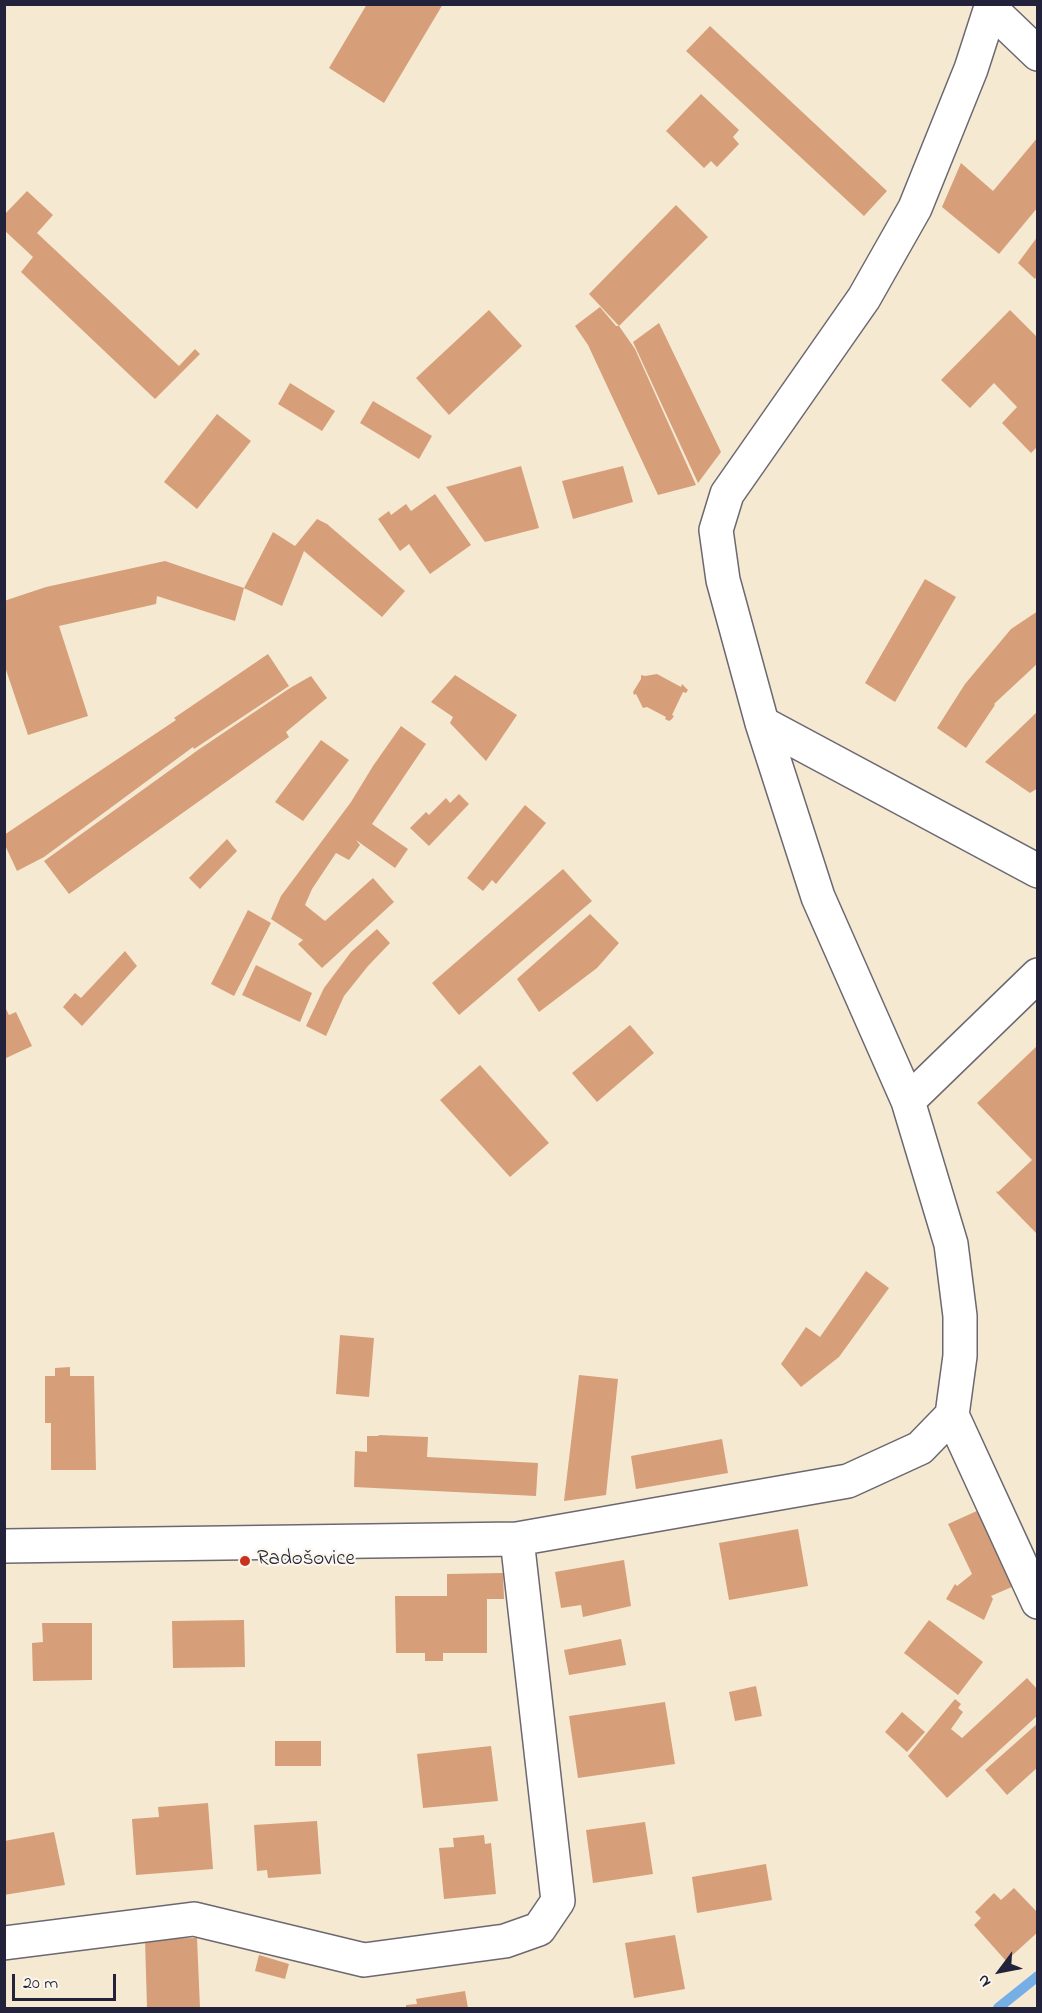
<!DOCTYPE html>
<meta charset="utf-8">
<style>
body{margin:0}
#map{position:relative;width:1042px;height:2013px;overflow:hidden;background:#f5e9d2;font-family:"Indie Flower",sans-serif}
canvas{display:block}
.frame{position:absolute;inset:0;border:6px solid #22223b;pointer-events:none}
.north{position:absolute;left:970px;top:1941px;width:60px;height:60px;-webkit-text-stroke:4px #fbf7ec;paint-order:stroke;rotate:238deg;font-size:16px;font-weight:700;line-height:24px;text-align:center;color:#22223b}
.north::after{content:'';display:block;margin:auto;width:21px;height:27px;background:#22223b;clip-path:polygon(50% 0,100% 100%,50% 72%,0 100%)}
.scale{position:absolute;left:12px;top:1974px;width:104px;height:27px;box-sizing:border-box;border:3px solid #22223b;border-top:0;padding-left:8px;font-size:18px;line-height:21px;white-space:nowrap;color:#22223b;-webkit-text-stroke:4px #fbf7ec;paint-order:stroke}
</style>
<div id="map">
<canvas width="1042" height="2013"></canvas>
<div class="frame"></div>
<div class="north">N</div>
<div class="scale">20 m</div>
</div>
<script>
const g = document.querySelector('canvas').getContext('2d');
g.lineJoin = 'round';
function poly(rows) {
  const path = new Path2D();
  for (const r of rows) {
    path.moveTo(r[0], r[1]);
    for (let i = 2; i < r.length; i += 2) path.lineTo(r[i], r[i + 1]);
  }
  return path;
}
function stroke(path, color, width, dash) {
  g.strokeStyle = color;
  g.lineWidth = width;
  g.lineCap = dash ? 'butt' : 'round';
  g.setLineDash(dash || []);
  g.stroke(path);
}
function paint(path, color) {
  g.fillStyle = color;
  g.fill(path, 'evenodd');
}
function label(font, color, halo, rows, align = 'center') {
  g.font = font + ' "Indie Flower",sans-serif';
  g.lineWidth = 4.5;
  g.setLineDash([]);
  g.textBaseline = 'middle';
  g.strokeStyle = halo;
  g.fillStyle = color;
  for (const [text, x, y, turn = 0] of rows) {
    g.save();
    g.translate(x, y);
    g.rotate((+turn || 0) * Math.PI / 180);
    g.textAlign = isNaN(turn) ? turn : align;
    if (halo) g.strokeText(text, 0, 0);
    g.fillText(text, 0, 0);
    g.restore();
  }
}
stroke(poly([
 [998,2008,1038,1976]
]), '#76afe6', 10);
paint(poly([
 [367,4,443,4,384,103,329,68],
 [710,26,887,191,864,216,686,51],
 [701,94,739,130,733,137,739,144,717,167,711,161,704,168,666,131],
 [1038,137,1038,207,999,254,942,207,961,163,993,191],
 [27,191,53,215,37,233,179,366,195,349,200,354,155,399,21,272,33,257,4,230,4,215],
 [676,205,708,237,619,326,589,294],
 [1038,236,1038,275,1035,279,1018,263],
 [600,307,616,326,619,326,635,349,696,485,658,495,588,345,575,326],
 [489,310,522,346,449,415,416,378],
 [1010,310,1038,338,1038,446,1031,453,1002,423,1017,407,994,383,970,408,941,380],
 [659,323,721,452,698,483,633,342],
 [290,383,335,411,322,431,278,404],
 [373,401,432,436,419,459,360,423],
 [217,414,251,441,197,509,164,482],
 [521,466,539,528,485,542,446,487],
 [623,466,633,502,573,519,562,481],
 [435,494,471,545,430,574,409,544,400,551,378,519,389,511,391,515,406,504,411,511],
 [317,519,327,524,405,591,382,617,304,551,282,606,244,588,273,532,295,546],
 [165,561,244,588,235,621,157,596,156,604,59,626,88,716,28,735,4,664,4,601,46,587],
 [925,579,956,597,895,702,865,683],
 [1038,611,1038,663,994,704,995,705,966,748,937,728,965,684,1011,629],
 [268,654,289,686,194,749,193,747,44,857,17,871,4,843,4,835,176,720,174,718],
 [657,674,681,687,682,684,688,690,686,693,683,692,672,715,674,716,672,719,669,721,665,719,666,717,647,707,643,708,636,694,634,695,633,692,641,679,641,675,645,676],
 [455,675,517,715,486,761,450,723,453,717,431,702],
 [311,676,327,698,286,732,289,737,69,894,44,861,198,750,290,688],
 [1038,711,1038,788,1030,793,985,762],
 [401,726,426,744,372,824,408,849,395,868,356,840,360,845,349,860,336,853,312,889,305,905,325,921,373,878,394,902,322,968,298,944,303,940,271,919,281,896,351,802,373,766],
 [321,740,349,760,303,821,275,802],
 [459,794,469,804,429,846,410,828,426,812,429,815,446,798,450,803],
 [525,805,546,823,496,884,492,880,483,891,467,878],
 [227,839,237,851,200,889,189,878],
 [563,869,592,901,459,1015,432,983],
 [248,910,271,923,234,996,211,984],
 [590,914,619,943,597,968,539,1012,517,979],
 [377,929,390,943,368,966,344,996,326,1036,306,1026,324,988,351,952],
 [125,951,137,966,82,1026,63,1007,75,993,81,998],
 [256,965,312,993,300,1022,242,995],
 [4,1005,9,1015,16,1012,32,1046,4,1059],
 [630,1025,654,1053,597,1102,572,1073],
 [1038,1045,1038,1235,996,1192,997,1191,998,1192,1032,1160,977,1103],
 [480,1065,549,1143,510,1177,440,1100],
 [866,1271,889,1288,839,1357,801,1387,781,1364,806,1327,820,1337],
 [340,1335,374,1338,369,1397,336,1394],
 [70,1367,70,1376,94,1376,96,1470,51,1470,51,1423,45,1423,45,1376,55,1376,55,1368],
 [579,1375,618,1379,606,1495,564,1501],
 [379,1435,428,1437,427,1457,538,1463,536,1496,354,1487,355,1451,367,1452,367,1436,378,1436],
 [722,1439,728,1473,636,1489,631,1456],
 [979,1510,1014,1586,991,1596,993,1599,984,1620,946,1599,955,1584,957,1586,972,1574,948,1524],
 [798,1529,808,1586,729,1600,719,1543],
 [624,1560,631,1606,583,1617,581,1605,561,1608,555,1572],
 [503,1573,504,1599,487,1599,487,1653,443,1653,443,1661,425,1661,425,1653,396,1653,395,1596,447,1596,447,1574],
 [244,1620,245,1667,173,1668,172,1621],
 [929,1620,983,1662,958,1695,904,1653],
 [42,1623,92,1623,92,1680,33,1681,32,1643,43,1642],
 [621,1639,626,1665,569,1675,564,1650],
 [1027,1678,1038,1690,1038,1715,947,1798,908,1756,955,1699,961,1704,958,1708,963,1712,951,1729,962,1738],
 [756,1686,762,1716,735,1721,729,1692],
 [665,1702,675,1764,578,1778,569,1716],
 [902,1712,925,1732,907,1752,885,1732],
 [1038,1723,1038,1767,1007,1795,985,1770],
 [275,1741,321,1741,321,1766,275,1766],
 [491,1746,498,1801,423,1808,417,1754],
 [208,1803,213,1869,136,1875,132,1819,159,1817,158,1807],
 [317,1821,321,1874,268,1878,267,1870,257,1871,254,1825],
 [645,1822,653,1874,593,1883,586,1830],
 [54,1832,65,1885,4,1895,4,1841],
 [484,1835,485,1844,491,1843,496,1894,444,1899,439,1848,454,1847,453,1838],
 [766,1864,772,1900,697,1913,692,1877],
 [1014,1888,1038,1913,1038,1932,1006,1961,974,1925,981,1918,975,1912,994,1893,1001,1900],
 [675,1935,685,1989,634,1998,625,1943],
 [197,1938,200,2008,147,2008,145,1939],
 [259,1955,289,1964,285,1979,255,1971],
 [465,1991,468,2008,406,2008,406,2005,417,2004,416,1999]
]), '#d69f79');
const minor = poly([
 [992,4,971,69,915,208,864,298,727,494,716,530,723,580,762,723,818,897,908,1101,951,1244,960,1316,960,1356,952,1415,1038,1602],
 [991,9,1038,54],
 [762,723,1038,871],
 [908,1101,1038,975],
 [4,1546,517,1539,848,1481,920,1448,952,1415],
 [4,1943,194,1919,364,1960,505,1941,539,1929,558,1901,517,1539]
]);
stroke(minor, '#6c6870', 36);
stroke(minor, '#fff', 33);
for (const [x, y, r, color] of [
 [245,1561,6,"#c8321e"]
]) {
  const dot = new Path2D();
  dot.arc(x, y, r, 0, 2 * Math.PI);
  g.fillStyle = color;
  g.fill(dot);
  stroke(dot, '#fbf7ec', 2);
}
label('21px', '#22223b', '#fbf7ec', [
 ["Radošovice",257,1561]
], 'left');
</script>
